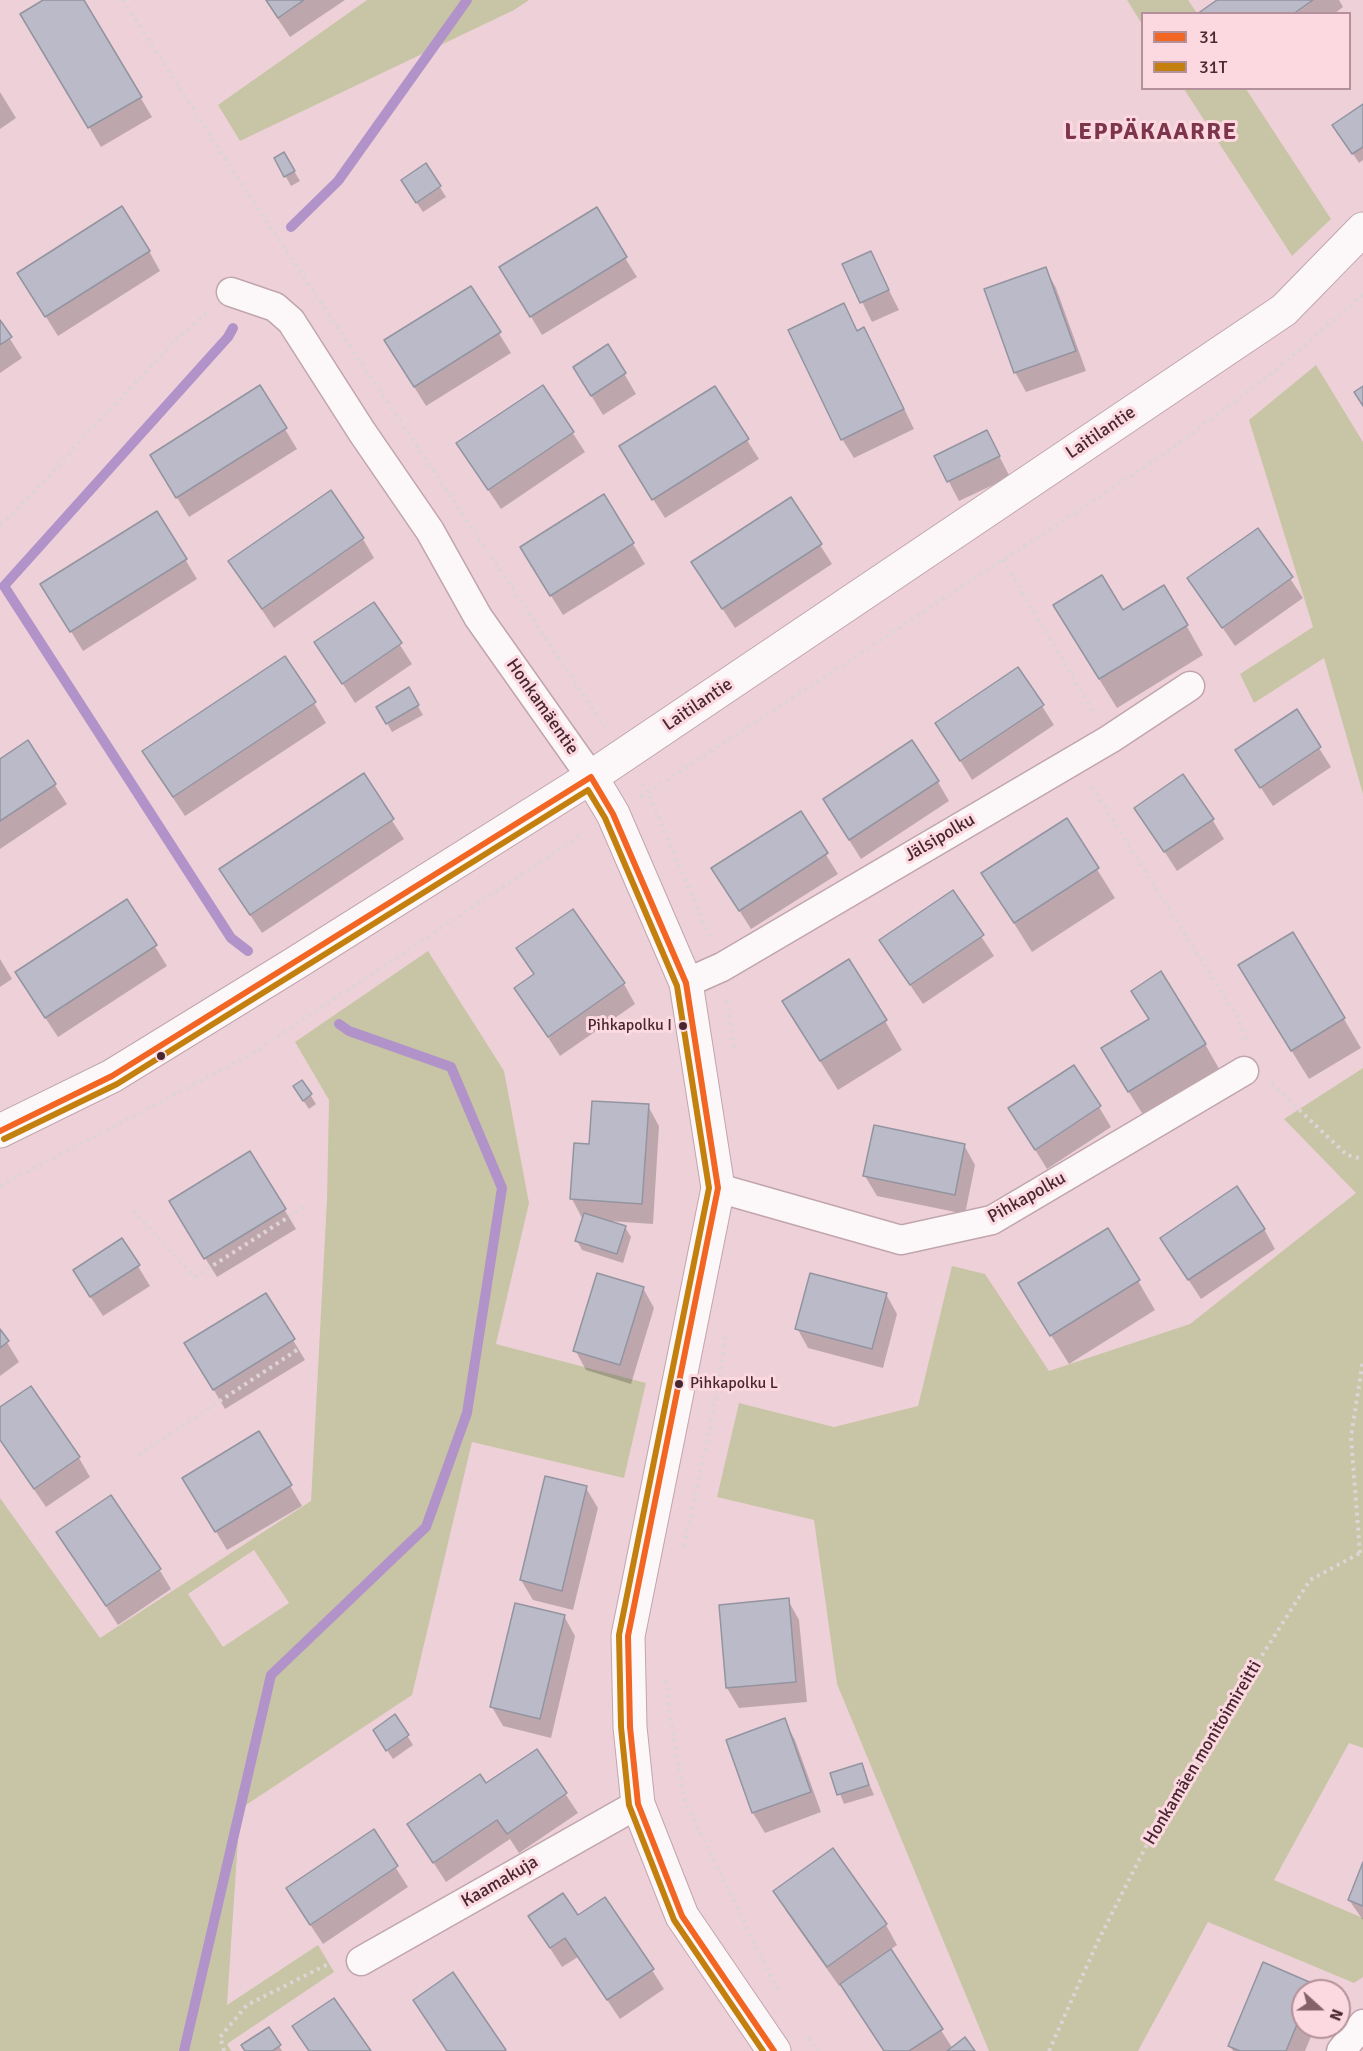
<!DOCTYPE html>
<meta charset="utf-8">
<style>
body{margin:0}
#map{position:relative;width:1363px;height:2051px;overflow:hidden;background:#eed1d8;font-family:Signika,sans-serif}
canvas{display:block}
.legend{position:absolute;left:1141px;top:12px;width:210px;height:78px;box-sizing:border-box;background:#fcd8e0;border:2px solid #b4919a;margin:0;padding:8px 10px;list-style:none;font-size:18px;color:#492731}
.legend li{display:flex;align-items:center;gap:12px;height:30px}
.legend b{width:30px;border:2px solid #b4919a}
.north{position:absolute;left:1291px;top:1979px;width:60px;height:60px;box-sizing:border-box;background:#fcd8e0;border:2px solid #b4919a;border-radius:50%;rotate:111deg;font-size:16px;font-weight:700;line-height:24px;text-align:center;color:#492731}
.north::after{content:'';display:block;margin:auto;width:21px;height:27px;background:#83626b;clip-path:polygon(50% 0,100% 100%,50% 72%,0 100%)}
</style>
<div id="map">
<canvas width="1363" height="2051"></canvas>
<ul class="legend">
<li><b style="height:8px;background:#f26522"></b>31</li>
<li><b style="height:8px;background:#c3800f"></b>31T</li>
</ul>
<div class="north">N</div>
</div>
<script>
const g = document.querySelector('canvas').getContext('2d');
g.lineJoin = 'round';
function paint(path, color) {
  g.fillStyle = color;
  g.fill(path, 'evenodd');
}
function poly(rows) {
  const path = new Path2D();
  for (const r of rows) {
    path.moveTo(r[0], r[1]);
    for (let i = 2; i < r.length; i += 2) path.lineTo(r[i], r[i + 1]);
  }
  return path;
}
function stroke(path, color, width, dash) {
  g.strokeStyle = color;
  g.lineWidth = width;
  g.lineCap = dash ? 'butt' : 'round';
  g.setLineDash(dash || []);
  g.stroke(path);
}
function label(font, color, halo, rows, align = 'center') {
  g.font = font + ' Signika,sans-serif';
  g.lineWidth = 6;
  g.setLineDash([]);
  g.textBaseline = 'middle';
  g.strokeStyle = halo;
  g.fillStyle = color;
  for (const [text, x, y, turn = 0] of rows) {
    g.save();
    g.translate(x, y);
    g.rotate((+turn || 0) * Math.PI / 180);
    g.textAlign = isNaN(turn) ? turn : align;
    if (halo) g.strokeText(text, 0, 0);
    g.fillText(text, 0, 0);
    g.restore();
  }
}
paint(poly([
 [367,0,529,0,514,10,240,141,218,105],
 [1127,0,1188,0,1197,13,1142,14,1142,24],
 [1184,89,1246,89,1331,219,1292,256],
 [1316,365,1363,442,1363,794,1324,658,1254,703,1240,674,1313,627,1249,420],
 [428,951,504,1071,529,1203,496,1344,646,1383,624,1478,472,1442,412,1695,240,1809,227,2005,318,1945,334,1972,227,2044,231,2051,0,2051,0,1498,100,1638,311,1501,327,1199,329,1100,295,1042],
 [254,1550,289,1603,223,1647,188,1594],
 [1363,1068,1363,1748,1349,1743,1274,1880,1363,1918,1363,1977,1354,1983,1208,1922,1138,2051,989,2051,837,1684,814,1520,717,1497,739,1403,834,1427,918,1406,952,1266,985,1274,1049,1371,1190,1324,1356,1193,1284,1119]
]), '#c8c5a6');
paint(poly([
 [46,0,83,0,152,117,101,147,22,14],
 [265,0,345,0,290,37],
 [1220,0,1339,0,1343,7,1334,14,1200,14],
 [0,92,16,118,0,129],
 [1363,106,1363,160,1359,163,1340,134],
 [284,154,300,181,291,186,276,159],
 [426,165,446,197,423,212,408,190],
 [149,251,160,271,58,336,31,293],
 [870,253,899,310,872,322,844,265],
 [625,258,637,277,542,335,513,287],
 [1045,268,1056,288,1086,371,1026,392,1015,372],
 [471,288,511,353,426,406,398,361],
 [843,305,858,332,864,329,875,349,914,429,854,458,842,439],
 [0,323,22,358,0,373],
 [608,346,636,394,603,415,586,387],
 [543,387,585,452,501,509,470,463],
 [260,388,297,449,189,517,163,475],
 [747,440,759,459,665,518,632,466],
 [997,452,1010,477,959,501,936,457],
 [604,496,645,564,563,615,533,567],
 [1258,530,1303,598,1235,646,1189,579],
 [363,539,374,558,274,628,230,562],
 [820,545,832,564,735,628,705,582],
 [185,559,197,579,83,651,54,604],
 [374,604,412,664,355,703,316,642],
 [1123,612,1186,625,1203,655,1117,708,1072,635],
 [408,689,423,715,392,732,378,707],
 [314,703,326,723,185,816,155,771],
 [1042,706,1054,725,972,780,937,723],
 [1296,712,1331,767,1273,806,1249,770],
 [27,742,67,804,0,849,0,760],
 [363,776,404,839,262,933,233,889],
 [938,782,949,801,861,859,836,819],
 [1136,808,1212,819,1224,839,1177,871],
 [800,813,838,874,751,929,725,888],
 [1066,820,1115,898,1032,952,983,874],
 [952,892,994,956,923,1004,893,960],
 [127,901,167,966,58,1037,28,992],
 [573,911,624,984,635,1004,560,1056,516,988,534,975,518,949],
 [0,959,12,979,0,987],
 [1133,991,1205,1044,1222,1074,1147,1121,1120,1078,1149,1020],
 [1257,995,1344,1019,1361,1048,1309,1079],
 [885,1021,902,1050,838,1090,801,1031],
 [302,1082,316,1104,309,1109,300,1096],
 [648,1106,659,1126,653,1224,609,1221,625,1227,631,1237,623,1263,582,1250,577,1241,583,1220,572,1199,591,1145],
 [1099,1107,1111,1127,1047,1169,1010,1109],
 [964,1145,975,1165,965,1214,877,1196,865,1176],
 [284,1209,296,1229,217,1277,182,1221],
 [1264,1229,1275,1249,1201,1299,1174,1258],
 [122,1240,150,1286,103,1316,86,1290],
 [1138,1281,1155,1310,1069,1364,1037,1313],
 [643,1288,654,1308,631,1384,586,1370,575,1350],
 [886,1294,897,1314,883,1368,808,1348,797,1328],
 [266,1295,305,1360,225,1409,198,1363],
 [0,1331,19,1362,0,1376],
 [0,1409,79,1458,90,1477,46,1507,0,1440],
 [259,1433,302,1506,227,1550,196,1498],
 [586,1488,598,1508,573,1610,533,1600,521,1580],
 [58,1533,159,1569,171,1589,118,1625],
 [788,1600,799,1620,807,1702,739,1708,727,1688],
 [564,1616,575,1636,551,1738,503,1726,492,1707],
 [395,1716,413,1745,393,1759,380,1740],
 [784,1720,795,1740,821,1812,765,1833,753,1813,727,1740],
 [537,1751,578,1813,519,1853,510,1839,446,1882,409,1825,486,1785],
 [861,1765,874,1795,844,1804,832,1774],
 [373,1832,408,1887,323,1944,299,1908],
 [833,1850,886,1925,897,1945,890,1950,953,2049,973,2051,884,2051,842,1984,839,1986,786,1911,775,1891],
 [1363,1866,1363,1920,1349,1900],
 [530,1917,578,1917,652,1970,664,1989,620,2019,578,1957,562,1967],
 [1264,1964,1313,1985,1317,1991,1303,1991,1303,2027,1315,2027,1305,2051,1233,2051,1230,2046],
 [269,2029,282,2051,246,2051]
]), '#0003');
stroke(poly([
 [291,227,338,181,467,0],
 [233,328,228,337,4,586,231,938,248,951],
 [184,2051,271,1675,426,1527,467,1413,502,1188,451,1067,349,1031,339,1024]
]), '#b193ca', 10);
const building = poly([
 [43,0,84,0,142,97,88,128,20,14,43,0],
 [266,0,304,0,278,18,266,0],
 [1217,0,1313,0,1293,14,1197,14,1217,0],
 [1363,104,1363,147,1352,154,1332,125,1363,104],
 [284,152,295,171,284,177,274,158,284,152],
 [426,163,441,186,416,203,401,180,426,163],
 [122,206,150,251,45,317,17,273,122,206],
 [597,207,627,257,530,317,499,267,597,207],
 [871,251,889,290,860,303,842,264,871,251],
 [1046,267,1076,351,1014,373,984,289,1046,267],
 [471,286,501,332,414,387,384,340,471,286],
 [844,303,857,331,864,327,904,409,841,440,788,330,844,303],
 [0,320,12,337,0,345,0,320],
 [608,344,626,373,591,396,573,367,608,344],
 [260,385,287,428,176,498,150,455,260,385],
 [543,385,574,432,488,490,456,443,543,385],
 [715,386,749,439,652,500,619,446,715,386],
 [1363,386,1363,406,1354,392,1363,386],
 [987,430,1000,456,947,482,934,456,987,430],
 [331,490,364,538,262,609,228,561,331,490],
 [604,494,634,543,550,596,520,547,604,494],
 [791,497,822,544,722,609,691,562,791,497],
 [157,511,187,559,70,632,40,584,157,511],
 [1258,528,1293,577,1222,628,1187,578,1258,528],
 [1102,575,1123,610,1164,585,1188,625,1099,679,1053,605,1102,575],
 [374,602,402,643,342,684,314,642,374,602],
 [285,656,316,702,173,797,142,751,285,656],
 [1018,667,1044,705,960,761,935,723,1018,667],
 [409,687,419,705,386,724,376,707,409,687],
 [1297,709,1321,747,1260,788,1235,750,1297,709],
 [28,740,56,784,0,821,0,759,28,740],
 [912,740,939,781,849,840,823,799,912,740],
 [364,773,394,819,250,915,219,869,364,773],
 [1183,774,1214,819,1164,852,1134,808,1183,774],
 [801,811,828,853,739,911,711,868,801,811],
 [1067,818,1099,868,1014,923,981,873,1067,818],
 [953,890,984,935,910,985,879,940,953,890],
 [127,899,157,945,45,1018,15,972,127,899],
 [573,909,625,983,548,1037,514,988,534,974,516,948,573,909],
 [1293,932,1345,1018,1291,1051,1238,965,1293,932],
 [849,959,887,1020,820,1061,782,1001,849,959],
 [1161,971,1206,1044,1128,1092,1101,1048,1149,1019,1131,991,1161,971],
 [1074,1065,1101,1106,1035,1150,1008,1108,1074,1065],
 [302,1080,312,1094,303,1101,293,1086,302,1080],
 [592,1101,649,1104,642,1204,570,1199,574,1143,589,1144,592,1101],
 [874,1125,965,1144,955,1195,863,1176,874,1125],
 [250,1151,286,1209,204,1259,169,1201,250,1151],
 [1237,1186,1265,1229,1188,1280,1160,1238,1237,1186],
 [584,1213,626,1226,617,1254,575,1241,584,1213],
 [1108,1228,1140,1280,1050,1336,1018,1283,1108,1228],
 [122,1238,140,1265,90,1297,73,1270,122,1238],
 [597,1273,644,1287,620,1365,573,1351,597,1273],
 [810,1273,887,1293,872,1349,795,1329,810,1273],
 [266,1293,295,1339,213,1390,184,1343,266,1293],
 [0,1329,9,1341,0,1348,0,1329],
 [31,1386,80,1457,34,1489,0,1440,0,1407,31,1386],
 [259,1431,292,1485,215,1532,182,1478,259,1431],
 [545,1476,587,1486,562,1591,520,1580,545,1476],
 [111,1495,161,1569,106,1606,56,1532,111,1495],
 [789,1598,796,1682,726,1688,719,1605,789,1598],
 [515,1603,565,1615,540,1719,490,1707,515,1603],
 [395,1714,409,1735,386,1751,373,1730,395,1714],
 [785,1718,811,1792,752,1813,726,1740,785,1718],
 [537,1749,567,1793,507,1834,497,1820,433,1863,407,1824,480,1774,486,1783,537,1749],
 [862,1763,869,1785,837,1795,830,1773,862,1763],
 [374,1829,398,1866,310,1925,286,1888,374,1829],
 [833,1848,887,1924,827,1967,773,1891,833,1848],
 [1363,1862,1363,1906,1348,1900,1363,1862],
 [563,1893,578,1915,605,1897,654,1969,607,2000,565,1938,550,1948,528,1916,563,1893],
 [891,1949,943,2029,909,2051,884,2051,840,1984,891,1949],
 [1263,1962,1314,1984,1311,1991,1303,1991,1303,2010,1286,2051,1240,2051,1228,2046,1263,1962],
 [453,1972,506,2050,504,2051,447,2051,413,2000,453,1972],
 [334,1998,371,2051,309,2051,292,2026,334,1998],
 [269,2027,281,2045,272,2051,245,2051,241,2045,269,2027],
 [965,2037,975,2051,947,2051,965,2037]
]);
paint(building, '#babac8');
stroke(building, '#9394a0', 1.5);
const minor = poly([
 [231,292,275,307,291,321,362,432,430,531,478,617,591,777],
 [686,983,722,967,1110,739,1190,686],
 [718,1188,901,1240,992,1220,1244,1071],
 [361,1961,638,1804],
 [1341,2051,1363,2024]
]);
const tertiary = poly([
 [591,777,613,814,686,983,718,1188,628,1636,630,1727,638,1804,682,1916,774,2051],
 [0,1131,112,1076,294,964,591,777,1284,310,1363,229]
]);
stroke(minor, '#c1a5ad', 31);
stroke(tertiary, '#c1a5ad', 35);
stroke(poly([
 [123,0,237,177,605,727],
 [0,524,12,515,174,341,208,312],
 [1003,560,1094,713],
 [642,783,648,792,710,938],
 [1092,787,1238,1018,1246,1039],
 [641,797,1160,457,1275,371,1363,294],
 [727,1000,734,1049],
 [1272,1084,1347,1155,1363,1159],
 [0,1186,250,1055,584,833],
 [133,1211,195,1277,304,1207],
 [138,1455,297,1350],
 [684,1546,711,1422,726,1335],
 [1360,1553,1351,1437,1363,1360],
 [666,1680,669,1709,684,1799,778,1991],
 [808,2038,818,2051],
 [224,2051,220,2037,247,2005,330,1963],
 [1049,2051,1098,1941,1167,1805,1310,1580,1360,1553,1363,1554]
]), '#ded4d7', 4, [3, 4.5]);
stroke(minor, '#fcf8f9', 28);
stroke(tertiary, '#fcf8f9', 33);
stroke(poly([
 [0,1131,112,1076,591,777,613,814,686,983,718,1188,628,1636,630,1727,638,1804,682,1916,774,2051]
]), '#f26522', 6);
stroke(poly([
 [4,1139,117,1084,588,790,605,818,677,986,709,1188,619,1635,621,1727,629,1805,674,1920,763,2051]
]), '#c3800f', 6);
for (const [x, y, r, color] of [
 [683,1026,5,"#492731"],
 [161,1056,5,"#492731"],
 [679,1384,5,"#492731"]
]) {
  const dot = new Path2D();
  dot.arc(x, y, r, 0, 2 * Math.PI);
  g.fillStyle = color;
  g.fill(dot);
  stroke(dot, '#fcd8e0', 2);
}
label('16px', '#492731', '#fcd8e0', [
 ["Pihkapolku I",672,1026],
 ["Pihkapolku L",690,1384,"left"]
], 'right');
label('18px', '#492731', '#fcd8e0', [
 ["Laitilantie",1101,433,-34],
 ["Laitilantie",698,705,-34],
 ["Honkamäentie",542,707,55],
 ["Jälsipolku",940,838,-30],
 ["Pihkapolku",1027,1198,-29],
 ["Honkamäen monitoimireitti",1203,1753,-59],
 ["Kaamakuja",500,1882,-30]
]);
g.letterSpacing = '1.5px';
label('bold 24px', '#7d354d', '#fcd8e0', [
 ["LEPPÄKAARRE",1151,133]
]);
g.letterSpacing = '0px';
</script>
